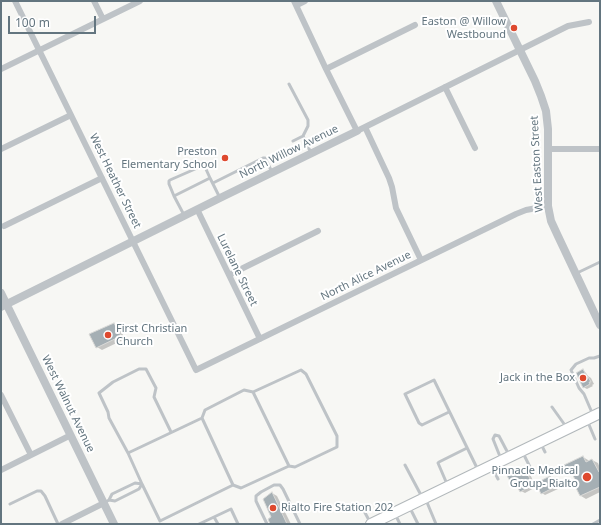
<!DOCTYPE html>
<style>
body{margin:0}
#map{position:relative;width:601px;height:525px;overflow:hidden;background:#f7f7f4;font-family:"Noto Sans",sans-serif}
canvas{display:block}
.frame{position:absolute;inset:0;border:2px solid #63757f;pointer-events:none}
.scale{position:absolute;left:8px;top:16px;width:88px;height:18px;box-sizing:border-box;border:2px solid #63757f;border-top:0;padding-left:5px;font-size:12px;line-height:14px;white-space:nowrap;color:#63757f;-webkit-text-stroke:3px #fff;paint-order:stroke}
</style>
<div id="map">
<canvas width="601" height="525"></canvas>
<div class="frame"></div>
<div class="scale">100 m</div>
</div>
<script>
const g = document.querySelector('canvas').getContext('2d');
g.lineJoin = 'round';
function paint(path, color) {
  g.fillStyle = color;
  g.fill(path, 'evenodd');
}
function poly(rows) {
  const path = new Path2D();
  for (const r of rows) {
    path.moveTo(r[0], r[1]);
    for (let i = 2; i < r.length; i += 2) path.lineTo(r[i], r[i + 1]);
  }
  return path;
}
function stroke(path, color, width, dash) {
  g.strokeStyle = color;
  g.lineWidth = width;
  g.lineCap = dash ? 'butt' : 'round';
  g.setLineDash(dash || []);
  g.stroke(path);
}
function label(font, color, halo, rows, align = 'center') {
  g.font = font + ' "Noto Sans",sans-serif';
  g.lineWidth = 4;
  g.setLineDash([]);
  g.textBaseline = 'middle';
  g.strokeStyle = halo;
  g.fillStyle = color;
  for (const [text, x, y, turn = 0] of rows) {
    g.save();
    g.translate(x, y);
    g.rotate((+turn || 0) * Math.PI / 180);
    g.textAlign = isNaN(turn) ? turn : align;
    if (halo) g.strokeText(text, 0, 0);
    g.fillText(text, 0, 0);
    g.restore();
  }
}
paint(poly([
 [114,324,119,327,125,339,102,350,97,347],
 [583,370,586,373,588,376,591,378,594,384,592,385,593,386,587,389,583,387],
 [583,457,588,460,589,462,592,460,598,463,600,468,600,492,586,499,581,496,578,483,573,474,568,471],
 [524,468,528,470,536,487,525,493,521,491,518,487,516,485,521,482,515,483,515,485,514,484,513,471,515,472],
 [550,477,554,480,558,489,545,495,542,493],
 [272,493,277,496,291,524,271,524,272,517]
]), '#0003');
const building = poly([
 [114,323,121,336,96,348,89,334,114,323],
 [583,369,586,375,587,375,591,382,589,382,590,384,583,388,576,373,583,369],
 [583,456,586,462,592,459,599,472,600,471,600,487,580,496,574,484,577,483,570,470,567,472,564,465,583,456],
 [524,467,533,485,520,492,516,484,514,485,511,481,510,481,506,474,513,470,514,472,524,467],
 [550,476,555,487,541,494,536,483,550,476],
 [272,492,287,524,270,524,268,519,271,517,263,499,272,492]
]);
paint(building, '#a5afb4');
stroke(building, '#d9d9d7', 1);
const primary = poly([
 [371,524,600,413]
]);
stroke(primary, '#b2b8bb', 12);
stroke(poly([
 [289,84,308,120,308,126,303,136,293,141],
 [303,136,311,153],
 [213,183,263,158,265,158,272,172],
 [174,196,169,184,169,181,170,180,202,166,205,167,210,178],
 [184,215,174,196,210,178,220,198],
 [577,273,600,262],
 [253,392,289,466,295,467,337,447,337,436,306,374,301,370,253,392,244,390,205,410,202,418,128,453,142,484,160,521,233,485,241,488,289,466],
 [552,407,567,428],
 [449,412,424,424,422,425,419,423,405,394,434,380,478,470],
 [593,415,584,394,579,388,571,370,576,364,589,358,594,358,600,356],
 [202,418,233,485],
 [587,420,595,439],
 [541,444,545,452],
 [128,453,109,418,108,412,99,393,113,382,139,369,146,369,156,388,154,397,171,432],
 [523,453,532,471],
 [501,459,493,439,495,435,499,436,509,455],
 [405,465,422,497],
 [492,467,498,479],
 [447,484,438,463,439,462,467,448],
 [426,500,436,524],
 [104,503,109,500,115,501,139,489,142,484,135,483,112,494,109,500],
 [10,504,37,491,41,491,45,496,58,524],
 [410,508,418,524],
 [363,509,370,522],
 [395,514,400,524],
 [214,517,231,509,238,524],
 [199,524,214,517,218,524],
 [267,524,256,501,256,496,261,492,274,485,280,485,283,489,300,524],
 [593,524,600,520]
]), '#bec3c7', 3);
stroke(poly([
 [15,1,196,370,516,214,526,210,548,206],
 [94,1,103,19],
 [294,1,326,69,357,131,568,26,589,22],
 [297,5,305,1],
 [1,69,140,1],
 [326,69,415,25],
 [445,87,475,148],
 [365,127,389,178,392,187,396,208,421,260],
 [1,149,71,115],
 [548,149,600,149],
 [197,209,260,339],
 [4,226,102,178],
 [229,275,318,231],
 [1,395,31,455],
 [1,470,71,435],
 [62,524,104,503]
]), '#bec3c7', 6);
stroke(poly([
 [496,1,535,81,541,96,546,111,548,129,548,206,551,221,557,234,600,325],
 [1,293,114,524],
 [1,307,220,198,357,131]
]), '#bec3c7', 8);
stroke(primary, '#fff', 10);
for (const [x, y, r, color] of [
 [514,28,4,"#de492e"],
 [225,158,4,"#de492e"],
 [108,335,4,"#de492e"],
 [583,378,4,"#de492e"],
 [587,477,5,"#de492e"],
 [273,508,4,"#de492e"]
]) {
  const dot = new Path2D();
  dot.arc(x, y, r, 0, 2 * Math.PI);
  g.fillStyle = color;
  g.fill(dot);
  stroke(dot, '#fff', 1.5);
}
label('11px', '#63757f', '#fff', [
 ["Easton @ Willow",506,22],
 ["Westbound",506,35],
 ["Preston",217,152],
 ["Elementary School",217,165],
 ["First Christian",116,329,"left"],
 ["Church",116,342,"left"],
 ["Jack in the Box",575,378],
 ["Pinnacle Medical",578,471],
 ["Group- Rialto",578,484],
 ["Rialto Fire Station 202",281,508,"left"]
], 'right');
label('11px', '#63757f', '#fff', [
 ["North Willow Avenue",289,152,-26],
 ["West Easton Street",537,164,-93],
 ["West Heather Street",115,181,64],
 ["Lurelane Street",237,270,64],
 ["North Alice Avenue",366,276,-26],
 ["West Walnut Avenue",68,404,64]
]);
</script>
